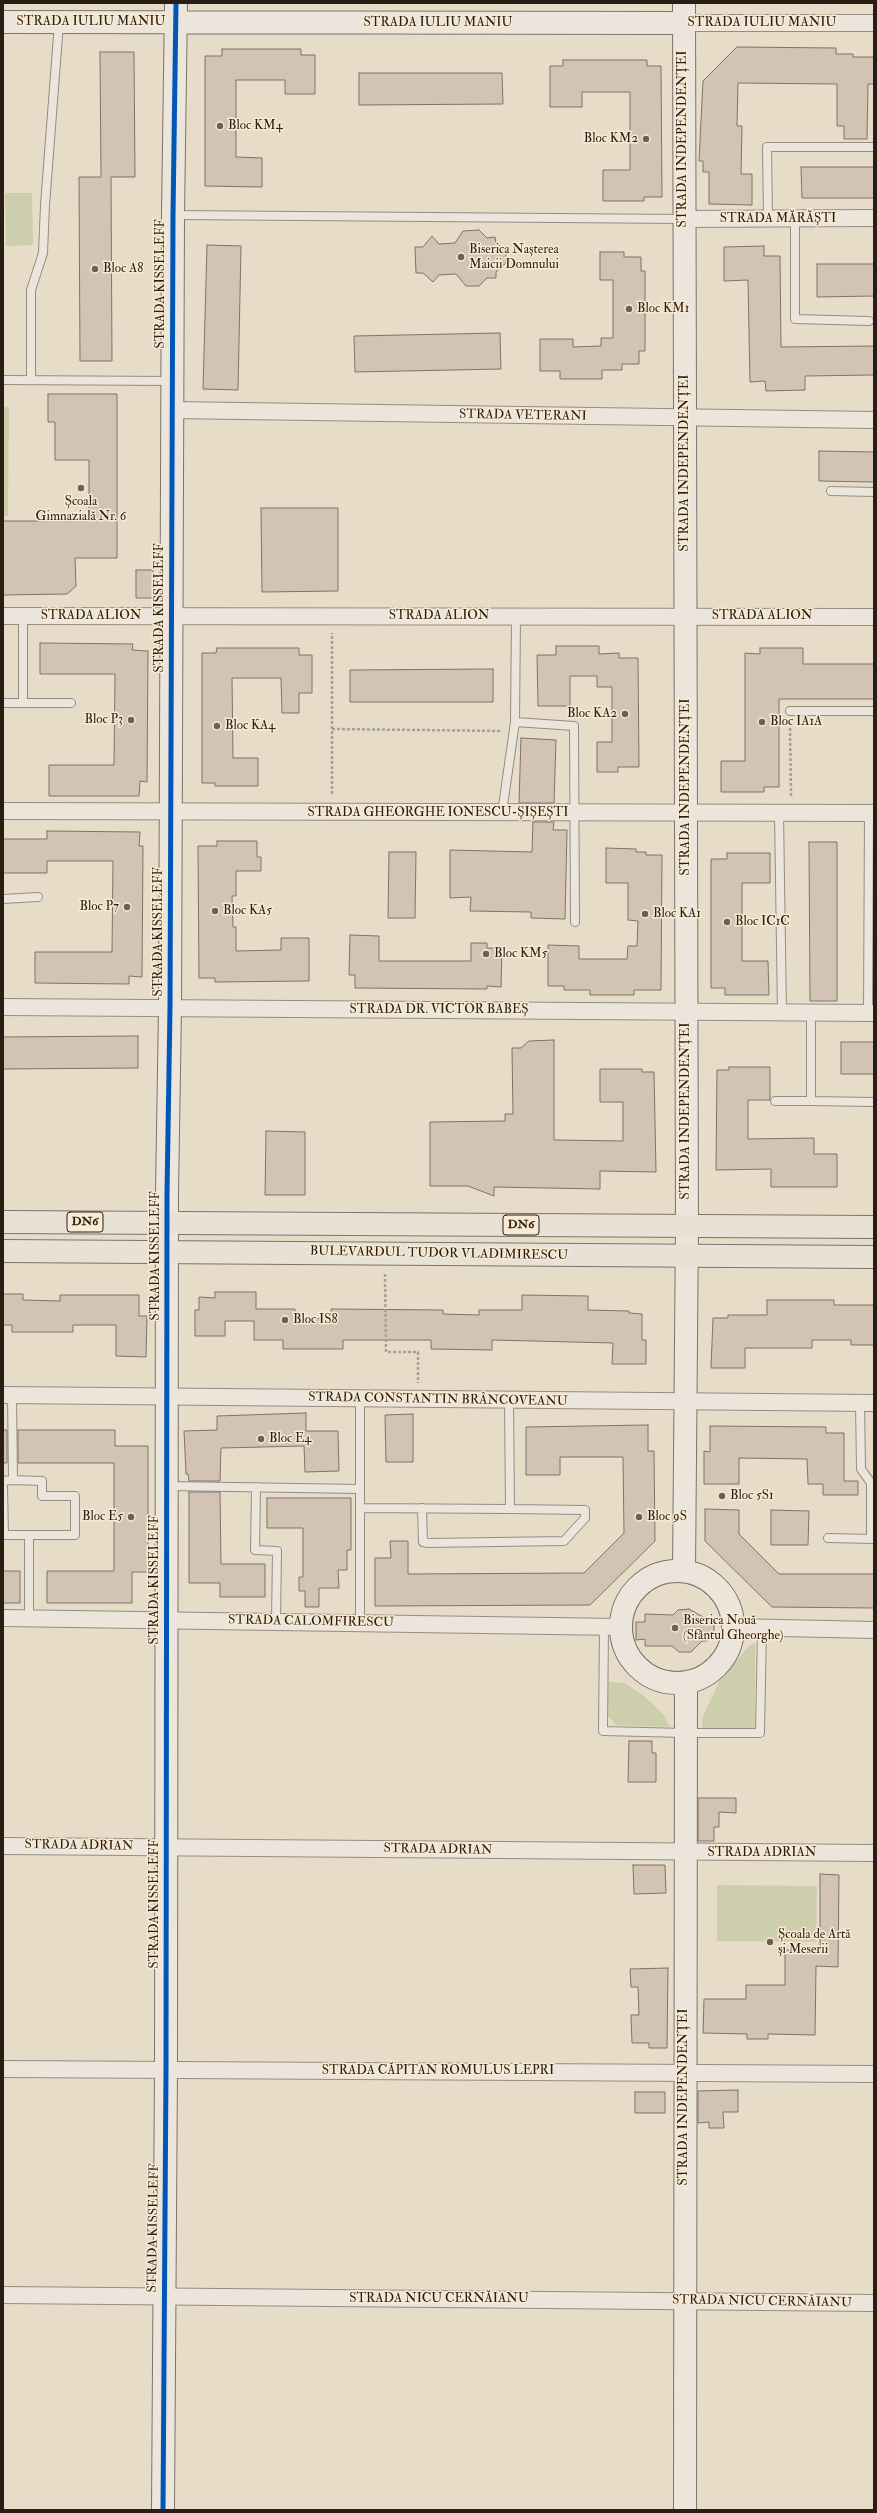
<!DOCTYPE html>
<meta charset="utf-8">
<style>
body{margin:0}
#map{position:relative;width:877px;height:2513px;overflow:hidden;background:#e7dcc8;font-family:"IM FELL Double Pica",serif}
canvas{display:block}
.frame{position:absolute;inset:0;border:4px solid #2a1d14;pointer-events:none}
</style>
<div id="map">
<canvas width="877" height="2513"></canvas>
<div class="frame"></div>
</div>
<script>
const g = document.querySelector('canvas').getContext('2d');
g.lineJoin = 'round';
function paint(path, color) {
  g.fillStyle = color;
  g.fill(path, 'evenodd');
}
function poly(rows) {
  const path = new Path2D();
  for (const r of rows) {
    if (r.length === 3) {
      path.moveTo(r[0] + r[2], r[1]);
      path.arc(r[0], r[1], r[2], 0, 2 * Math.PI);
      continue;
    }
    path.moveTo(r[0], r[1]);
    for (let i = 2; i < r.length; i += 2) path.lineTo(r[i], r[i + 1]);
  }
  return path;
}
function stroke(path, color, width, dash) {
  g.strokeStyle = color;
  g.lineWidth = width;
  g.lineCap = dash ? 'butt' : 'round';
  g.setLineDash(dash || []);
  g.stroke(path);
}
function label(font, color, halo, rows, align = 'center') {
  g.font = font + ' "IM FELL Double Pica",serif';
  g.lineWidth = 3;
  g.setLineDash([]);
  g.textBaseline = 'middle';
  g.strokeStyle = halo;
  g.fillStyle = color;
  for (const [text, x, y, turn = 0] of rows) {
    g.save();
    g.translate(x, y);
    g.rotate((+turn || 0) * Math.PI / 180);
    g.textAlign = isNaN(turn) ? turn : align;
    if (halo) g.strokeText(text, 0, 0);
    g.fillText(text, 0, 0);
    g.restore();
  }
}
paint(poly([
 [5,193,32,193,33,245,6,246],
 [3,407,9,407,8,516,3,516],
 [755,1643,755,1728,702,1728,703,1716,720,1680,749,1646],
 [608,1682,625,1683,644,1696,664,1715,670,1727,616,1725,608,1716],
 [717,1885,817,1886,816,1942,717,1941]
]), '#cdceab');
const building = poly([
 [737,47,836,48,836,54,853,54,853,57,874,57,874,84,868,84,867,139,844,139,844,126,837,126,837,84,738,83,737,126,742,126,741,174,752,174,752,205,709,204,709,172,703,172,703,161,699,161,703,81,737,47],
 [222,49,301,49,301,55,315,55,315,94,285,94,285,80,236,80,236,157,262,158,262,187,205,186,205,56,222,56,222,49],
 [100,52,134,52,135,177,111,177,112,361,80,361,79,177,101,177,100,52],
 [563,60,647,60,647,66,661,66,662,197,644,197,644,201,603,201,603,170,630,170,630,92,582,92,582,107,550,107,550,66,563,66,563,60],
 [359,73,502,73,503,104,359,105,359,73],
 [801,167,874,167,874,198,802,198,801,167],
 [479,230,487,238,495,237,496,243,506,251,506,263,496,272,496,278,487,278,479,286,466,286,456,274,439,275,433,282,423,273,416,273,415,247,423,247,432,236,439,244,455,243,463,231,479,230],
 [207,245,241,246,238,390,203,389,207,245],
 [764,246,764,256,780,256,781,347,874,346,874,375,805,376,805,390,766,391,765,381,750,382,748,280,724,281,724,247,764,246],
 [600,252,624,252,624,257,641,257,641,271,645,271,645,351,639,351,639,364,622,364,622,370,602,370,602,379,560,379,560,371,540,371,540,339,573,339,573,347,601,346,601,338,613,338,613,280,600,280,600,252],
 [817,264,874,264,874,296,817,297,817,264],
 [500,333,501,369,355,372,354,336,500,333],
 [48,394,117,394,117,558,75,558,76,586,67,594,3,595,3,521,89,521,89,460,55,460,55,422,48,422,48,394],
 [819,451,874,452,874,482,819,481,819,451],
 [261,508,338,508,338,591,262,592,261,508],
 [136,570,153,570,153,598,136,598,136,570],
 [40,643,133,644,132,650,148,651,147,782,140,781,139,796,49,796,49,765,114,765,115,674,40,674,40,643],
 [556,646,599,646,599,654,619,653,619,658,638,658,639,767,618,767,618,772,597,772,597,742,612,742,612,687,597,687,597,676,570,676,570,706,538,706,537,655,556,655,556,646],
 [217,648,299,648,299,655,312,655,312,693,299,693,299,713,282,713,281,678,232,678,233,758,258,758,258,786,215,786,215,783,202,783,202,653,216,653,217,648],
 [760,648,803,648,803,664,874,664,874,699,779,699,779,787,764,787,764,792,721,792,721,761,745,761,745,653,760,654,760,648],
 [493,669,493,702,350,702,350,670,493,669],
 [521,738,556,740,554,803,519,803,521,738],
 [533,822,554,822,553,830,567,830,565,919,531,918,531,912,470,911,471,897,450,898,450,850,532,852,533,822],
 [47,831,140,832,139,846,143,846,142,977,129,976,129,984,35,983,35,952,112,952,113,861,47,861,47,873,3,873,3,839,47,839,47,831],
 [217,841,257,841,257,857,261,857,261,871,236,871,236,896,232,896,233,927,236,927,236,951,281,950,281,938,309,938,309,981,215,982,215,978,199,978,198,846,217,846,217,841],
 [809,842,837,842,837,1001,810,1001,809,842],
 [606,848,636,849,636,852,646,852,646,855,662,855,661,990,634,990,634,995,590,995,590,990,564,990,564,986,548,986,548,945,579,946,579,959,627,959,628,946,637,946,638,921,628,920,628,883,606,883,606,848],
 [389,852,416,852,415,918,388,918,389,852],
 [727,853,770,853,770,883,742,883,742,961,768,961,769,995,725,995,725,988,711,988,711,859,727,859,727,853],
 [350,935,379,936,379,961,471,961,471,943,487,943,487,948,502,948,501,987,487,986,487,989,355,988,355,975,349,975,350,935],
 [138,1036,138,1068,3,1069,3,1037,138,1036],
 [554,1040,554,1140,623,1141,623,1102,600,1102,600,1069,642,1069,642,1072,654,1072,656,1172,600,1171,600,1189,494,1187,494,1196,468,1186,430,1186,430,1122,505,1121,505,1114,513,1114,512,1048,521,1048,529,1041,554,1040],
 [841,1042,874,1042,874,1074,841,1074,841,1042],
 [729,1067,770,1067,770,1100,748,1100,748,1139,814,1138,814,1154,837,1154,837,1187,771,1187,771,1169,716,1170,717,1070,729,1070,729,1067],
 [266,1131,305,1132,305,1195,265,1195,266,1131],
 [215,1292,256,1292,256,1309,295,1309,295,1318,331,1319,331,1309,443,1310,443,1314,479,1315,479,1310,522,1310,522,1295,588,1296,588,1310,629,1311,629,1313,642,1314,642,1340,646,1340,646,1364,612,1364,613,1343,492,1340,492,1350,431,1349,431,1340,343,1340,343,1349,283,1349,283,1340,254,1340,254,1321,225,1321,225,1336,195,1336,195,1310,199,1310,199,1297,215,1298,215,1292],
 [3,1294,23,1294,23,1300,60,1301,60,1295,139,1295,139,1316,147,1316,146,1357,116,1356,116,1325,73,1325,73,1332,12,1332,12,1325,3,1325,3,1294],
 [767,1300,834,1300,834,1305,874,1305,874,1345,851,1345,851,1340,812,1340,812,1348,745,1348,745,1368,711,1368,713,1318,728,1318,728,1315,767,1315,767,1300],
 [306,1413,306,1431,338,1431,339,1471,305,1472,304,1446,221,1448,220,1481,189,1481,188,1474,186,1474,184,1431,217,1430,217,1416,306,1413],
 [413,1414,413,1462,386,1462,385,1415,413,1414],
 [648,1425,648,1451,654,1451,655,1541,590,1605,375,1606,375,1558,391,1558,390,1541,408,1541,408,1574,584,1573,624,1533,623,1457,560,1457,560,1475,526,1475,526,1427,648,1425],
 [710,1426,826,1427,826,1433,844,1433,844,1481,858,1481,858,1495,823,1495,823,1484,808,1484,807,1459,739,1458,739,1484,704,1484,704,1451,710,1452,710,1426],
 [3,1430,7,1430,7,1463,3,1463,3,1430],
 [18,1430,115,1430,115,1446,148,1446,148,1572,132,1572,132,1603,47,1603,47,1571,114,1571,114,1463,18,1463,18,1430],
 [189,1492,220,1492,221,1564,265,1564,265,1597,220,1597,220,1583,189,1583,189,1492],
 [267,1498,351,1498,351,1550,347,1550,347,1570,338,1570,339,1588,319,1588,319,1607,305,1607,305,1591,299,1591,299,1577,303,1577,303,1528,267,1528,267,1498],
 [705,1509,739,1510,739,1534,779,1574,874,1574,874,1608,772,1607,705,1541,705,1509],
 [771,1510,809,1511,808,1545,771,1545,771,1510],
 [3,1571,20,1571,20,1603,3,1603,3,1571],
 [689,1609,714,1623,714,1634,707,1641,702,1641,691,1652,679,1652,672,1646,645,1646,645,1639,636,1640,636,1622,645,1622,645,1614,673,1615,678,1610,689,1609],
 [629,1741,652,1741,652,1753,656,1753,656,1782,628,1782,629,1741],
 [698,1798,736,1798,736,1813,719,1812,719,1827,714,1827,714,1841,698,1841,698,1798],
 [633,1865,665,1865,666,1893,634,1894,633,1865],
 [820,1874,839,1875,838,1967,816,1966,815,2035,768,2034,768,2039,747,2039,747,2034,703,2033,704,1999,746,1999,746,1985,785,1985,785,1950,820,1951,820,1874],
 [668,1968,667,2048,649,2048,649,2043,632,2043,631,2015,639,2015,638,1987,631,1987,630,1969,668,1968],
 [738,2090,738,2112,723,2112,724,2128,709,2128,709,2122,698,2123,698,2091,738,2090],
 [635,2092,665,2092,665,2113,635,2113,635,2092]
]);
paint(building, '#d3c3b5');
stroke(building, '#7b7469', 1);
const lane = poly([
 [174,215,683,219],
 [768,219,767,147,874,147],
 [795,219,795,319,869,321],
 [3,380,172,381],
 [31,380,31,290,43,253,45,205,59,23],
 [831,491,874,492],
 [23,616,23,703],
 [3,703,71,703],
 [790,711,874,711],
 [515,722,574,726,575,922],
 [502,813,515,722,516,616],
 [779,813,782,1013],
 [3,899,38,897],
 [811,1013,811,1101,874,1102],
 [868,1013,869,813],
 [775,1101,811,1101],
 [360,1399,360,1623],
 [860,1403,861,1469,871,1483,871,1539],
 [3,1481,13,1480,12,1395],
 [167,1486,360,1489],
 [3,1487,4,1535,75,1535,75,1496,42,1496,42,1481,13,1480],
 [256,1487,255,1550,277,1551,276,1622],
 [360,1508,510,1509,509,1400],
 [422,1508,423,1542,428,1543,564,1541,585,1518,585,1510,510,1509],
 [29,1535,29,1618],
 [828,1538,874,1539],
 [604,1627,603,1731,685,1733,760,1733,762,1628]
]);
const street = poly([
 [684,23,874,23],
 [683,219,874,218],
 [171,410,874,420],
 [3,616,874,617],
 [3,811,874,813],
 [3,1007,874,1013],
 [3,1395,874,1403],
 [3,1618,620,1627],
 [733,1627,874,1630],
 [3,1846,874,1853],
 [3,2069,874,2074],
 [3,2295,874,2303]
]);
const secondary = poly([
 [684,3,687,1226,684,1571],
 [3,22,684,23],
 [677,1627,56],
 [163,2510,166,2069,167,1193,170,1008,173,215,176,3],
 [685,2510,686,1683]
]);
const primary = poly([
 [3,1222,874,1227],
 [3,1251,874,1257]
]);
stroke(lane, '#958d82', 10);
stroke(street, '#958d82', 18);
stroke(secondary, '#7b7469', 24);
stroke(primary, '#7b7469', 24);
stroke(poly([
 [790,723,791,796],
 [332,729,502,731],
 [332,794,332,633],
 [385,1274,386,1352,418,1352,418,1383]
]), '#a7a199', 2.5, [3, 2]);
stroke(lane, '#ebe5dc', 8);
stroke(street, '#ebe5dc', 16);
stroke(secondary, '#ebe5dc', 22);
stroke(primary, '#e7e1d6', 22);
stroke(poly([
 [163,2510,166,2069,167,1193,170,1008,173,215,176,3]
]), '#0057b8', 5);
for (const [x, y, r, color] of [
 [220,126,4,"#6c6053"],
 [646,139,4,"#6c6053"],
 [461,257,4,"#6c6053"],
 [95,269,4,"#6c6053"],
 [629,309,4,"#6c6053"],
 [81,488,4,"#6c6053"],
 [625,714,4,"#6c6053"],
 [131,720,4,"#6c6053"],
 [762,722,4,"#6c6053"],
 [217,726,4,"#6c6053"],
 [127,907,4,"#6c6053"],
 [215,911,4,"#6c6053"],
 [645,914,4,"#6c6053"],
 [727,922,4,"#6c6053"],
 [486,954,4,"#6c6053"],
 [285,1320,4,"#6c6053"],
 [261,1439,4,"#6c6053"],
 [722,1496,4,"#6c6053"],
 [131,1517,4,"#6c6053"],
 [639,1517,4,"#6c6053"],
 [675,1628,4,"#6c6053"],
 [770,1942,4,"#6c6053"]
]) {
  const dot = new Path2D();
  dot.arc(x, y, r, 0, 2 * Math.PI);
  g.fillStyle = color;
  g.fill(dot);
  stroke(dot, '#f8ead3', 1.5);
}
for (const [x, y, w] of [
 [85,1222,36],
 [521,1225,36]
]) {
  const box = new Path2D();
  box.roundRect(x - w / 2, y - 10, w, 20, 3);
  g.fillStyle = '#f8ead3';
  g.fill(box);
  stroke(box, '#2a1d14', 1);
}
label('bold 12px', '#2a1d14', null, [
 ["DN6",85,1222],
 ["DN6",521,1225]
]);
label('13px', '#2a1d14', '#f8ead3', [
 ["STRADA IULIU MANIU",91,22],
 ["STRADA IULIU MANIU",438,23],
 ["STRADA IULIU MANIU",762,23],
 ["STRADA INDEPENDENȚEI",683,139,-90],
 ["STRADA MĂRĂȘTI",778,219],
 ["STRADA KISSELEFF",161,284,-90],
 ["STRADA VETERANI",523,416,1],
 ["STRADA INDEPENDENȚEI",685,463,-90],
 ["STRADA KISSELEFF",160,608,-90],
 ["STRADA ALION",91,616],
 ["STRADA ALION",439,616],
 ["STRADA ALION",762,616],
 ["STRADA INDEPENDENȚEI",686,787,-90],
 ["STRADA GHEORGHE IONESCU-ȘIȘEȘTI",438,813],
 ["STRADA KISSELEFF",159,932,-90],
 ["STRADA DR. VICTOR BABEȘ",439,1010],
 ["STRADA INDEPENDENȚEI",686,1111,-90],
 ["BULEVARDUL TUDOR VLADIMIRESCU",439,1254,1],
 ["STRADA KISSELEFF",156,1256,-90],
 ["STRADA CONSTANTIN BRÂNCOVEANU",438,1400,1],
 ["STRADA KISSELEFF",155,1580,-90],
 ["STRADA CALOMFIRESCU",311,1622,1],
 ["STRADA ADRIAN",79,1846,1],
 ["STRADA ADRIAN",438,1850,1],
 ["STRADA ADRIAN",762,1853],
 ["STRADA KISSELEFF",155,1904,-90],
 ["STRADA CĂPITAN ROMULUS LEPRI",438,2071],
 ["STRADA INDEPENDENȚEI",684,2097,-90],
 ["STRADA KISSELEFF",154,2228,-89],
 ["STRADA NICU CERNĂIANU",439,2299],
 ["STRADA NICU CERNĂIANU",762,2302,1]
]);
label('13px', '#2a1d14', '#f8ead3', [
 ["Bloc KM4",228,126],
 ["Bloc KM2",638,139,"right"],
 ["Biserica Nașterea",469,250],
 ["Maicii Domnului",469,265],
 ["Bloc A8",103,269],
 ["Bloc KM1",637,309],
 ["Școala",81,502,"center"],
 ["Gimnazială Nr. 6",81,517,"center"],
 ["Bloc KA2",617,714,"right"],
 ["Bloc P3",123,720,"right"],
 ["Bloc IA1A",770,722],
 ["Bloc KA4",225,726],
 ["Bloc P7",119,907,"right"],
 ["Bloc KA5",223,911],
 ["Bloc KA1",653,914],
 ["Bloc IC1C",735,922],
 ["Bloc KM5",494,954],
 ["Bloc IS8",293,1320],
 ["Bloc E4",269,1439],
 ["Bloc 5S1",730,1496],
 ["Bloc E5",123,1517,"right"],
 ["Bloc 9S",647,1517],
 ["Biserica Nouă",683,1621],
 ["(Sfântul Gheorghe)",683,1636],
 ["Școala de Artă",778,1935],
 ["și Meserii",778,1950]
], 'left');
</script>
